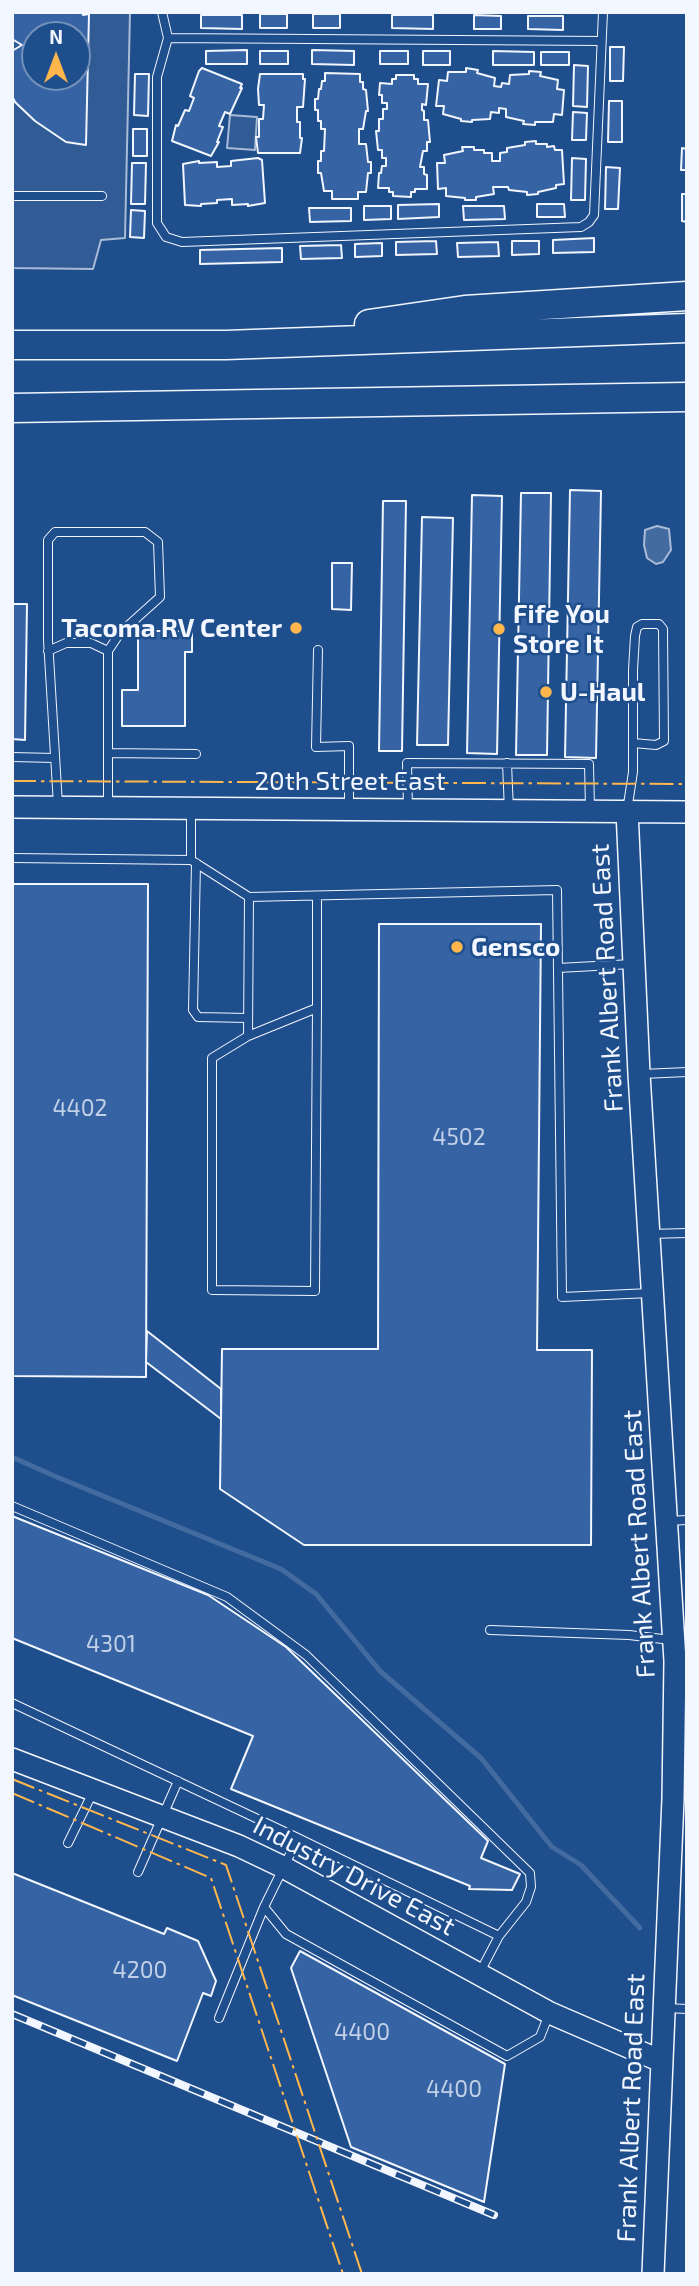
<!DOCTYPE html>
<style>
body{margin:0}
#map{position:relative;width:699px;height:2286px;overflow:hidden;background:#1f4e8c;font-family:"Exo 2",sans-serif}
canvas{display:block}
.frame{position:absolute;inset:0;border:14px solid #f2f6ff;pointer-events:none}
.north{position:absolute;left:21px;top:21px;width:70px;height:70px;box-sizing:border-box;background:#1f4e8c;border:2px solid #7391ba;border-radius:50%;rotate:0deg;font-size:19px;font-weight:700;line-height:28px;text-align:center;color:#f2f6ff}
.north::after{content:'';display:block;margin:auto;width:24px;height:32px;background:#ffb74d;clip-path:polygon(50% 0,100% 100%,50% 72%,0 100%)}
</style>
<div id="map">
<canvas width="699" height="2286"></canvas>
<div class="frame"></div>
<div class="north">N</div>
</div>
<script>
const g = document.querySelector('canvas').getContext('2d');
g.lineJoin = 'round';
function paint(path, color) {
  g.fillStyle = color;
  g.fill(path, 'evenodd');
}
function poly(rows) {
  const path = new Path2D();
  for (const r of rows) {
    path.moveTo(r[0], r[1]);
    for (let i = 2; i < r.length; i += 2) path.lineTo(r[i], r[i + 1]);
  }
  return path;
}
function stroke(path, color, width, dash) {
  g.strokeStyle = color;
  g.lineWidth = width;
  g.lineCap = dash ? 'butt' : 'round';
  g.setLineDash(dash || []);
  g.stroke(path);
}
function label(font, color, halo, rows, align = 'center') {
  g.font = font + ' "Exo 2",sans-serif';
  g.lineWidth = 5;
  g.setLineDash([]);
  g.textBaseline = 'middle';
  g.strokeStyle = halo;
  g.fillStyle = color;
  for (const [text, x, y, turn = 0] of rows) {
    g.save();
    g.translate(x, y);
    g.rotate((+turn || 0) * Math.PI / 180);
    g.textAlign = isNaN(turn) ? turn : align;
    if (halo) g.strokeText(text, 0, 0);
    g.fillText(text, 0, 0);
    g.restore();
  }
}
const built = poly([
 [12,12,130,12,125,238,101,240,93,269,12,268,12,12],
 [35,35,77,35,77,77,35,77,35,35],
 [230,115,257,117,255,150,227,148,230,115]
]);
paint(built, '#305b95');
stroke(built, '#a8bbd7', 2);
const water = poly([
 [657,526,669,529,671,550,663,562,656,564,647,558,644,545,645,530,657,526]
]);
paint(water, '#446ba0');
stroke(water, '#a8bbd7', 2);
stroke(poly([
 [12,1457,52,1475,281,1569,316,1594,380,1671,481,1758,552,1847,581,1865,640,1928]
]), '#446ba0', 5);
const building = poly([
 [12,12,82,12,83,15,89,14,86,145,66,142,35,121,15,102,12,96,12,51,22,45,12,39,12,12],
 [35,35,77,35,77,77,35,77,35,35],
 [260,14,287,14,287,28,260,28,260,14],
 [313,14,340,14,340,28,313,28,313,14],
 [201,15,242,15,242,29,201,28,201,15],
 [392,15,433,15,433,29,392,28,392,15],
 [474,15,501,16,501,29,474,29,474,15],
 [528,16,563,16,563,30,528,29,528,16],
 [610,47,624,47,623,81,610,81,610,47],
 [247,50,247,64,206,64,206,51,247,50],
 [312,50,354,51,354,65,312,64,312,50],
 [260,51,288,51,288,64,260,64,260,51],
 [380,51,408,51,408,64,380,64,380,51],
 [423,51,450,51,450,65,423,65,423,51],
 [493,51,534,52,534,65,493,65,493,51],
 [541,52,569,52,569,65,541,65,541,52],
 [574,65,588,66,587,107,573,106,574,65],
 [202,68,242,84,240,88,242,88,230,114,225,112,219,126,223,127,217,142,219,142,211,156,172,141,176,125,178,126,185,110,189,111,194,98,190,96,199,71,202,68],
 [466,68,478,70,477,73,495,78,494,86,501,87,502,83,509,84,510,75,529,74,529,71,541,72,540,76,558,80,557,89,564,90,562,115,554,114,553,122,535,122,535,125,523,124,524,121,506,117,506,109,499,108,499,113,491,112,490,119,472,120,472,122,461,121,461,119,443,114,444,106,436,106,439,80,447,81,448,72,466,72,466,68],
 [325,73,360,74,360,82,363,82,363,89,366,90,368,111,366,111,363,129,359,129,359,144,366,144,368,162,371,162,371,173,368,173,366,192,358,192,358,199,332,199,332,191,324,191,321,173,318,173,318,161,321,161,321,151,324,151,325,129,321,129,321,121,318,121,318,110,315,110,315,99,318,99,319,89,321,89,322,81,325,81,325,73],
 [135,74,149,74,148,116,134,115,135,74],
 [260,74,303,74,303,79,305,79,303,107,297,107,297,122,300,122,300,138,302,138,300,153,258,153,256,137,259,137,259,119,263,119,264,105,259,105,258,89,260,74],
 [396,75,414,75,414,79,418,79,418,84,428,84,426,105,422,104,422,110,424,111,424,120,428,120,430,142,427,142,427,151,423,151,420,167,424,167,424,174,427,175,427,189,415,189,415,192,411,192,411,197,393,196,393,192,389,192,389,188,378,188,379,173,381,173,382,166,386,166,386,158,382,158,382,150,378,150,376,131,379,131,379,119,383,119,383,109,387,109,387,103,382,103,382,95,379,95,380,83,392,84,392,79,396,79,396,75],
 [609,101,622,101,622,142,608,142,609,101],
 [573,112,587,113,586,140,572,140,573,112],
 [133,129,147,129,147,156,133,156,133,129],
 [536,141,536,144,547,144,547,147,554,146,555,150,562,150,564,184,556,185,556,188,538,192,538,194,527,195,527,192,509,190,508,187,493,187,494,194,476,197,476,200,465,200,465,198,446,196,446,188,438,189,437,163,445,163,444,155,463,151,462,147,474,147,474,150,484,150,484,153,492,153,492,161,500,161,500,153,507,152,507,148,525,145,525,142,536,141],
 [682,148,687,149,687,170,681,170,682,148],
 [258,158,262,160,265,203,248,206,248,204,232,205,232,199,217,200,217,203,201,204,201,206,185,205,183,164,199,161,199,163,217,162,217,167,231,166,231,161,258,158],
 [572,158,586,159,585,200,571,200,572,158],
 [132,163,146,163,145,204,131,204,132,163],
 [606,167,620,168,618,209,605,209,606,167],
 [682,194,687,194,687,222,682,221,682,194],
 [439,204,439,217,398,219,398,205,439,204],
 [537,204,564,204,565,217,537,217,537,204],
 [364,206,391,206,391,219,364,220,364,206],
 [463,206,504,206,505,219,464,220,463,206],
 [309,208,351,208,351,221,310,222,309,208],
 [131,210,145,211,144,238,130,237,131,210],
 [594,238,594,252,553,253,553,240,594,238],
 [436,241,437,254,396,255,396,242,436,241],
 [512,241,539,241,539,254,512,255,512,241],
 [498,242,499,256,458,257,457,243,498,242],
 [382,243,382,256,355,257,355,244,382,243],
 [341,245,342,258,301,259,300,246,341,245],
 [282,248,282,262,200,264,200,250,282,248],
 [570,490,601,491,596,758,565,757,570,490],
 [521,493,551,493,547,755,516,755,521,493],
 [472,495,502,496,497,754,467,753,472,495],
 [383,501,406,501,402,751,379,751,383,501],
 [422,517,453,518,448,745,417,745,422,517],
 [332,563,352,563,351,610,332,609,332,563],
 [12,604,27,604,25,740,12,739,12,604],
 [138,631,192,631,192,652,185,652,185,726,122,726,122,690,138,690,138,631],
 [12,884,148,884,146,1377,12,1376,12,884],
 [379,924,541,924,537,1350,592,1350,591,1545,304,1545,220,1489,222,1349,378,1349,379,924],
 [147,1331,221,1389,221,1419,146,1362,147,1331],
 [12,1516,208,1595,286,1647,488,1841,481,1858,520,1874,512,1890,469,1889,470,1886,231,1789,253,1736,12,1638,12,1516],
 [12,1873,164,1934,167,1928,198,1941,216,1981,211,1996,203,1993,177,2061,12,1995,12,1873],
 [300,1951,505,2064,484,2202,351,2147,291,1968,300,1951]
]);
paint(building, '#3563a3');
stroke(building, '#f2f6ff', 2);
const lane = poly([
 [162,12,168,38,157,77,157,223,166,237,182,242,581,227,589,222,594,215,603,12],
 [168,38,601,41],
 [12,196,102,196],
 [318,650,316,747,349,746,349,807],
 [48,651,66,643,91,643,108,651],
 [108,753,196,754],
 [12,757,55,758],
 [507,763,509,811],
 [58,805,48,640,48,540,55,532,145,532,158,542,160,597,120,633,108,651,108,807],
 [408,810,407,763,589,764,590,808],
 [627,811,633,772,633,670,635,636,637,627,642,624,659,624,663,629,664,741,656,745,633,743],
 [12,858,191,860,191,811],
 [191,860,249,897,557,890,562,1297,650,1293],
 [196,863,193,1010,198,1017,248,1018],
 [317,896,317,1008,315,1291,212,1290,212,1058,248,1036,317,1008],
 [558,968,632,964],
 [248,1036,249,897],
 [642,1074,687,1072],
 [649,1234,687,1233],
 [12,1506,227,1597,306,1655,530,1873,531,1887,526,1902,499,1936,479,1974],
 [667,1521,687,1520],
 [490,1630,629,1635,671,1640],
 [12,1703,298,1838,499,1936],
 [68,1843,94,1790],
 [138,1872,178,1781],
 [264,1907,286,1934,507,2056,540,2037,549,2014],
 [666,2008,687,2009],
 [219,2018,264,1907,298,1838]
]);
const secondary = poly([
 [12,807,687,812],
 [627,811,639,1074,675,1661,673,1799,653,2274],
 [12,1759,239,1846,283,1867,550,2013,661,2061]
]);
const highway = poly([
 [369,324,465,310,687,296],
 [12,345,226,345,687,328],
 [12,408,687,397]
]);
stroke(lane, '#f2f6ff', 10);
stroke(secondary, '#f2f6ff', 24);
stroke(highway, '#f2f6ff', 31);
stroke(lane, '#1f4e8c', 8);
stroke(secondary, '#1f4e8c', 21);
stroke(highway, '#1f4e8c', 28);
const rail = poly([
 [12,2014,494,2215]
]);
stroke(rail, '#f2f6ff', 8);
stroke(rail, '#1f4e8c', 5, [16]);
stroke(poly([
 [12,781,687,784],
 [12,1779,226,1865,362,2274],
 [12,1793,211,1878,343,2274]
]), '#ffb74d', 2, [24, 5, 3.5, 5]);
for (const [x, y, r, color] of [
 [296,628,7,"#ffb74d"],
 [499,629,7,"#ffb74d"],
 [546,692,7,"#ffb74d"],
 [457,947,7,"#ffb74d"]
]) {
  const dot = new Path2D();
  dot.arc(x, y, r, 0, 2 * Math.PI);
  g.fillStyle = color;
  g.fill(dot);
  stroke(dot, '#1f4e8c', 2.5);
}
label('23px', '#c3d1e8', null, [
 ["4402",80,1108],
 ["4502",459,1137],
 ["4301",111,1644],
 ["4200",140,1970],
 ["4400",362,2032],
 ["4400",454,2089]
]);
label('bold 26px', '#f2f6ff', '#1f4e8c', [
 ["Fife You",513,614],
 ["Store It",513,644],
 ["Tacoma RV Center",282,628,"right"],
 ["U-Haul",560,692],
 ["Gensco",471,947]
], 'left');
label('26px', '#f2f6ff', '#1f4e8c', [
 ["20th Street East",350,781],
 ["Frank Albert Road East",607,978,-93],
 ["Frank Albert Road East",639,1544,-93],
 ["Industry Drive East",354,1876,28],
 ["Frank Albert Road East",631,2108,-88]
]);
</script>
